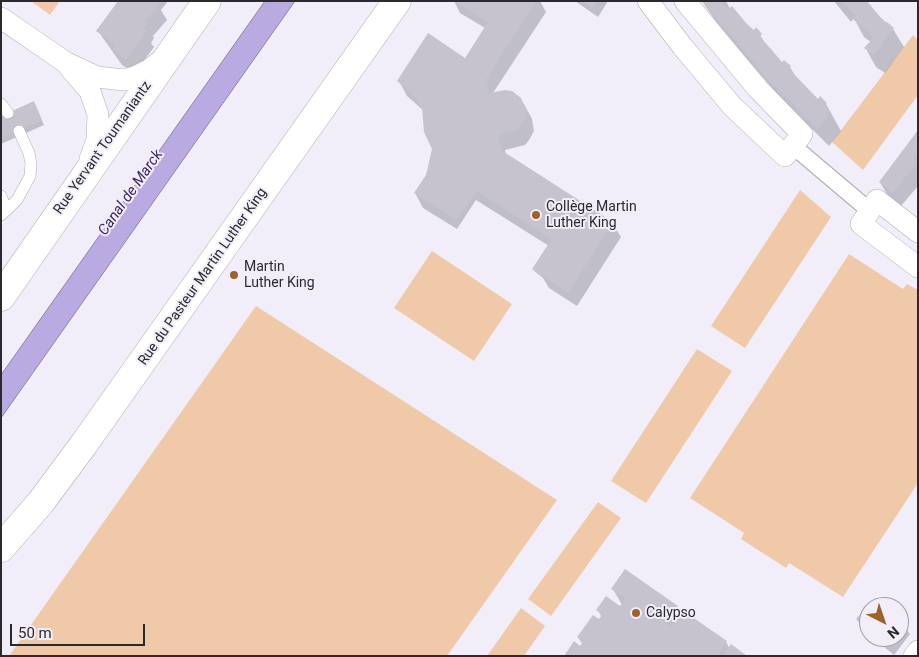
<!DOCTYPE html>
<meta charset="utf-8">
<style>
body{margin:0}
#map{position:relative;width:919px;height:657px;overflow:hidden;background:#f1eefa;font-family:Roboto,sans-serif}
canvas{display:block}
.frame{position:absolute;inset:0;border:2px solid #2a292d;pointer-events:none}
.north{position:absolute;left:859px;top:597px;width:50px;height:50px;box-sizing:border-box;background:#f1eefa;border:1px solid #a19fa8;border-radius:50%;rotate:139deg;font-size:14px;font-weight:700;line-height:20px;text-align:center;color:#2a292d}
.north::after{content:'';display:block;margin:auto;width:18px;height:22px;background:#9f6226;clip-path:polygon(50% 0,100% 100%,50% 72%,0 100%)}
.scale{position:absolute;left:10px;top:624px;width:135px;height:22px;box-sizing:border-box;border:2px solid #2a292d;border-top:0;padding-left:6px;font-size:15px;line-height:18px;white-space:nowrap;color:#2a292d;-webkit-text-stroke:4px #f1eefa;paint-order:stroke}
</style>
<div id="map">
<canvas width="919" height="657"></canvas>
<div class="frame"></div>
<div class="north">N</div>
<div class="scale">50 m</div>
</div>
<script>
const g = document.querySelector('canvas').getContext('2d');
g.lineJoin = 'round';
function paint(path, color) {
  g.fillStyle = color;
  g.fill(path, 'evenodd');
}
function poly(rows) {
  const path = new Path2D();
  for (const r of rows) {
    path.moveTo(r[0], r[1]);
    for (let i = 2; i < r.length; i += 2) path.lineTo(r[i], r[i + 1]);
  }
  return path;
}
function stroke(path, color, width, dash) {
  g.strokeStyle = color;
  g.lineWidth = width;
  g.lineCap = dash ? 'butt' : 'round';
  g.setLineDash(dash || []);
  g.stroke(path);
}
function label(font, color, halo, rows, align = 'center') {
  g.font = font + ' Roboto,sans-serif';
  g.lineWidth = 4;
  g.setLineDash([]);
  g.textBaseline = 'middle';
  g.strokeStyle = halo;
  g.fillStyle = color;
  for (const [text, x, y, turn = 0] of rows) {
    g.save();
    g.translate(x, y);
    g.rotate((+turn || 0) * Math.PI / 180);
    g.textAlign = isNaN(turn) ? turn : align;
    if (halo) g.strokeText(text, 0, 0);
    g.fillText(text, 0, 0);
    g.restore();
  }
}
paint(poly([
 [31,1,60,1,50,15],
 [913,35,918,40,918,95,863,170,832,142],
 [800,190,831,217,745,348,711,326],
 [432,251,512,304,474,361,394,308],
 [849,254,903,289,907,284,918,290,918,483,843,597,789,563,786,568,741,539,744,533,690,498],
 [256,306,557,500,447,656,9,656],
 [697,349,732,371,646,503,611,481],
 [598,502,621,518,551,616,528,599],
 [521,608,545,626,524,656,487,656]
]), '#f0c9a9');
const water = poly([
 [265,1,295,1,1,418,1,375,265,1]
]);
paint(water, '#b9aae1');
stroke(water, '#8e83ab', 1);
paint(poly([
 [119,1,168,1,161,10,167,20,153,36,154,38,151,43,154,47,135,73,122,65,98,31],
 [454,1,540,1,546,12,493,93,524,104,532,119,534,131,529,140,525,145,505,150,506,155,612,223,621,237,577,306,549,288,543,278,533,270,549,246,476,200,457,229,423,208,415,193,427,175,433,149,424,111,407,96,399,81,465,59,485,28,460,13],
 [575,1,608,1,598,17],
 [702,1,726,1,730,9,754,31,756,29,769,49,782,64,790,67,797,79,818,100,826,104,841,131,829,146,780,97,721,29],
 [834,1,863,1,893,29,904,47,885,73,876,67,866,49,871,42,864,37,856,22,853,19,851,22],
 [36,107,44,125,1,144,1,117],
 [918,132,918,186,901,206,888,196,880,182],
 [613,589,677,607,681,614,726,642,730,649,745,656,565,656,583,645,578,637,602,618,598,610,620,608,622,605],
 [869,610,869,634,857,620],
 [899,620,910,634,894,655,872,637,899,637]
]), '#0003');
paint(poly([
 [118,1,154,1,159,5,144,22,147,23,143,29,146,32,126,60,112,50,116,45,96,31],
 [455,1,536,1,486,79,489,93,505,90,512,91,521,98,527,111,525,120,517,130,498,135,501,150,613,222,568,293,532,269,551,240,550,238,477,191,456,220,414,193,426,175,432,149,424,132,422,108,410,91,397,81,428,33,465,58,488,22],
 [582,1,597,1,593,8],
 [702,1,721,1,728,9,732,6,747,24,754,30,756,27,762,34,760,37,771,49,782,62,784,60,791,66,789,69,818,99,820,96,827,103,825,105,831,112,818,129,767,78],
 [837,1,867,1,885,23,887,22,894,28,874,55,864,48,874,37,852,18,855,15,842,2,839,4],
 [34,101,42,120,1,138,1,116],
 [918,130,918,153,913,159,917,162,893,193,879,182],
 [625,569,678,606,666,623,670,627,682,610,727,641,717,656,564,656,574,641,580,646,583,642,577,637,593,615,599,619,602,615,596,610,606,596,620,606,626,599,611,589],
 [867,606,869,608,869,630,856,619],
 [899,618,906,624,899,632],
 [877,637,895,637,888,646],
 [731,644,747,656,723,656]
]), '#c6c3ce');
const service = poly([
 [1,104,8,113],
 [1,196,4,204,2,214],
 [1,215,17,200,30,176,31,164,29,153,19,131]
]);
const pedestrian = poly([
 [793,146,870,211]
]);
const minor = poly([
 [648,1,682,46,732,106,785,156,802,134,758,89,685,1],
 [1,18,65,62,97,77,124,80,135,77,149,70,163,59],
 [70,68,90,91,98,115,97,140,90,159],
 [918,232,877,200,861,224,918,267],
 [914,656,918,651]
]);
const tertiary = poly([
 [1,297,207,1],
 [1,548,41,502,84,444,397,1]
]);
stroke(service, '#afacb7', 12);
stroke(pedestrian, '#afacb7', 18);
stroke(minor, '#afacb7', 22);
stroke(tertiary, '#afacb7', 29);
stroke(service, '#fff', 11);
stroke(pedestrian, '#fff', 16);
stroke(minor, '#fff', 21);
stroke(tertiary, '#fff', 28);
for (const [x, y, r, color] of [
 [536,215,5,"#9f6226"],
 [234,275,5,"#9f6226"],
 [636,613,5,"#9f6226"]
]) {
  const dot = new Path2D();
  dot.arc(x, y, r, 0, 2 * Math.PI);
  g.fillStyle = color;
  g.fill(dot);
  stroke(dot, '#f1eefa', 2);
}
label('14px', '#2a292d', '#f1eefa', [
 ["Rue Yervant Toumaniantz",103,148,-55],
 ["Rue du Pasteur Martin Luther King",203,277,-55]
]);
label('14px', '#2a292d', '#f1eefa', [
 ["Collège Martin",546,207],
 ["Luther King",546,223],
 ["Martin",244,267],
 ["Luther King",244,283],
 ["Calypso",646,613]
], 'left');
label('italic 15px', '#3e2767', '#f1eefa', [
 ["Canal de Marck",131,193,-55]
]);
</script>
